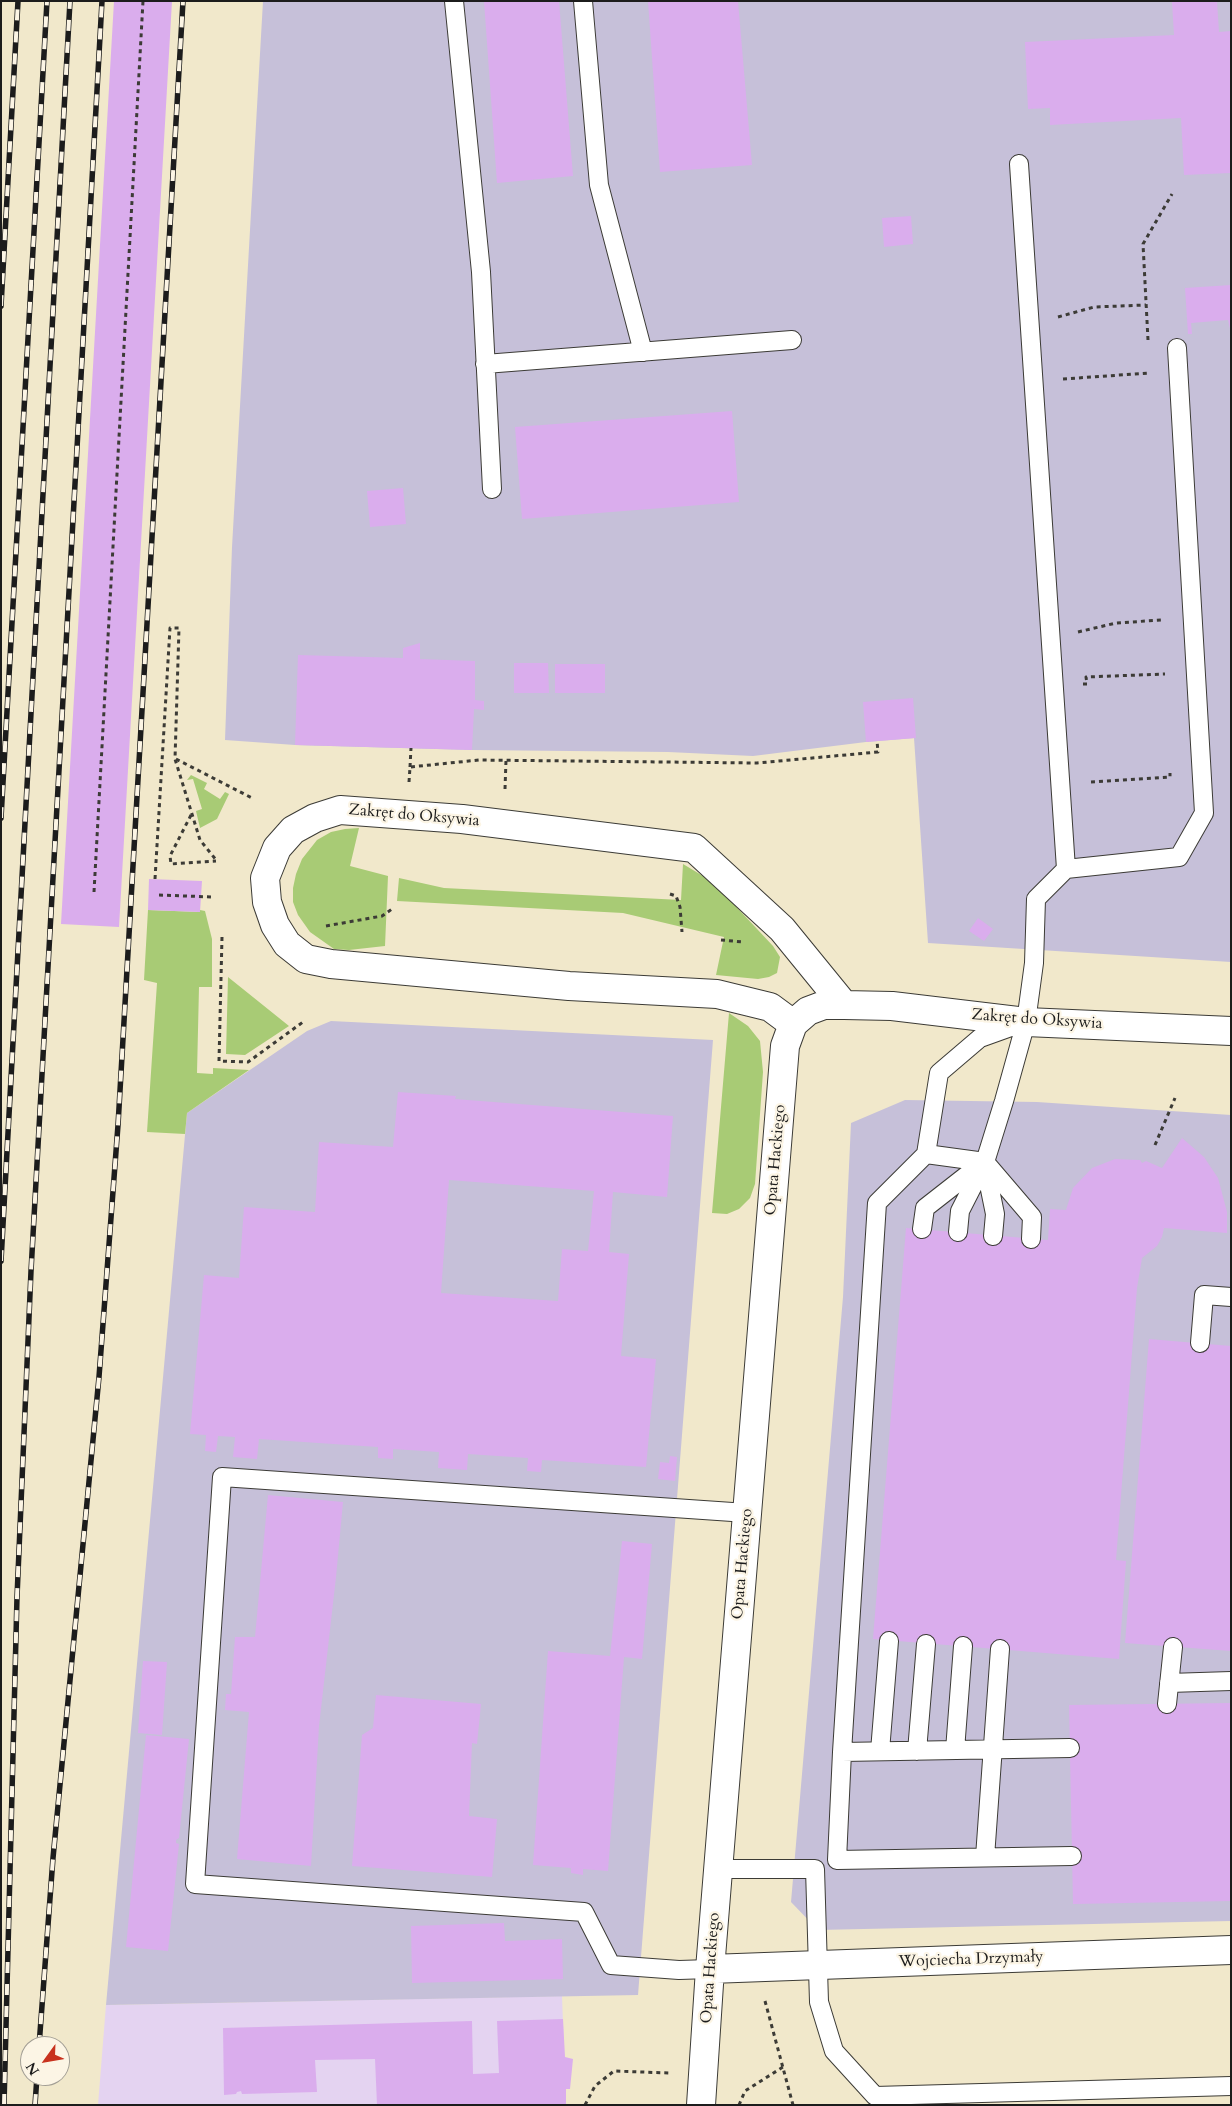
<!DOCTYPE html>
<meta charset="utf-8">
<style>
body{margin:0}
#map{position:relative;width:1232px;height:2106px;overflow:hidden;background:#f1e8cb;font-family:Cardo,serif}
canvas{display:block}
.frame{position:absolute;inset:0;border:2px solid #1c1c1c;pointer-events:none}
.north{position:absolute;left:20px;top:2036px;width:50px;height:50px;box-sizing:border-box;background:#fcf5e5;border:1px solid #a29e95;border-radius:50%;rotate:238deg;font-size:14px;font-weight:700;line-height:20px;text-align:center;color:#1c1c1c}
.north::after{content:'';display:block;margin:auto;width:18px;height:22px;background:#c8321e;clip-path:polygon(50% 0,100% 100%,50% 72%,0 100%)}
</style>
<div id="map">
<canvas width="1232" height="2106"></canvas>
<div class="frame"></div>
<div class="north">N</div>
</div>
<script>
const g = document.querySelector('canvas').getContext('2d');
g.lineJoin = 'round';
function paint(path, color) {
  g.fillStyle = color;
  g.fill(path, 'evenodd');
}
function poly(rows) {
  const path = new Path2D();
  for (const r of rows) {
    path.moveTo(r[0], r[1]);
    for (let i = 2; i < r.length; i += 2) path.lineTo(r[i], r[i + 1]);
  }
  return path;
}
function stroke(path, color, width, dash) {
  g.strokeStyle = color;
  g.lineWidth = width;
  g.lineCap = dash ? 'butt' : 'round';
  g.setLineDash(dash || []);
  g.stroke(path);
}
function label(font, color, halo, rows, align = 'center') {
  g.font = font + ' Cardo,serif';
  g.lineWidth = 4.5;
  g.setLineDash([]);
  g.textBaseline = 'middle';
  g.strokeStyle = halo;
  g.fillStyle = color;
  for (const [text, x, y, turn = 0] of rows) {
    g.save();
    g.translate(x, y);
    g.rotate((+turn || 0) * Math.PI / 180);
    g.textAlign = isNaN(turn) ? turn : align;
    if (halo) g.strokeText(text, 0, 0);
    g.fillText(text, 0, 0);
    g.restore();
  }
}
paint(poly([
 [562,1996,566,2105,98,2105,106,2005]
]), '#e4d3f1');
paint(poly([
 [263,1,1231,1,1231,962,928,943,914,738,866,742,753,756,668,752,472,750,295,745,225,740,232,547],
 [331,1021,713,1040,638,1995,106,2005,187,1113,307,1031],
 [905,1100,1037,1102,1231,1115,1231,1921,818,1930,791,1902,843,1297,851,1123]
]), '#c6c0d9');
paint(poly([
 [191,775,207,783,204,789,220,799,225,792,229,794,217,819,200,828,196,811,202,809,193,779,187,780],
 [359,828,350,866,388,876,385,946,349,950,334,949,310,932,298,915,293,902,293,888,296,874,302,859,317,840,331,832,345,829],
 [683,864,703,876,727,897,773,946,780,957,777,973,769,977,758,979,716,975,724,937,623,913,397,901,399,878,444,888,681,900],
 [148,910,200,912,200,910,205,911,212,939,212,987,199,987,197,1073,213,1074,213,1068,249,1070,187,1113,185,1134,147,1132,157,983,144,980],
 [228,977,289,1026,245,1055,226,1054],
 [729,1013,748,1026,760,1041,763,1072,755,1184,750,1198,739,1209,727,1214,712,1213]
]), '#a8cb75');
paint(poly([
 [114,1,172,1,119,927,61,924],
 [484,1,559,1,573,176,497,183],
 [648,1,738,1,752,165,660,172],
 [1217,1,1219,32,1231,31,1231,173,1184,175,1181,118,1050,125,1050,108,1028,109,1025,42,1174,35,1172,2],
 [911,216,913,244,884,247,882,218],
 [1231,285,1231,333,1228,320,1191,323,1192,334,1188,334,1185,288],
 [732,411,739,502,522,519,515,427],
 [403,488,406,524,370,527,367,491],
 [420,643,420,659,475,661,475,700,484,701,484,710,474,709,472,750,295,745,298,655,403,658,403,648],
 [514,663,548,663,549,693,514,693],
 [555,664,605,664,605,693,555,693],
 [913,698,916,738,866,742,863,702],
 [149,879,202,881,200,912,148,910],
 [978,918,993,929,984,941,969,931],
 [398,1092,456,1096,455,1099,673,1116,667,1197,613,1192,609,1252,629,1254,621,1356,656,1359,646,1467,542,1460,541,1472,527,1471,528,1458,468,1454,467,1470,438,1468,439,1452,393,1449,393,1459,378,1458,378,1447,259,1439,257,1459,233,1457,235,1437,218,1436,216,1452,205,1451,206,1435,190,1434,204,1275,239,1278,244,1207,315,1212,319,1142,393,1147],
 [449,1180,594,1191,588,1251,562,1249,558,1301,441,1293],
 [1182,1138,1204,1157,1218,1178,1227,1212,1227,1233,1164,1228,1162,1237,1157,1246,1142,1258,1137,1288,1116,1560,1126,1561,1119,1659,873,1639,906,1228,1048,1240,1050,1209,1066,1210,1073,1188,1092,1168,1115,1159,1140,1160,1142,1163,1146,1161,1162,1168],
 [1149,1339,1231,1346,1231,1651,1125,1643],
 [670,1456,677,1457,675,1481,658,1479,660,1462,669,1463],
 [268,1495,343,1502,336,1577,319,1726,311,1866,237,1859,249,1712,225,1710,226,1694,231,1694,235,1637,255,1637],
 [622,1541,652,1544,642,1659,624,1657,608,1871,583,1869,583,1875,571,1873,571,1868,533,1865,548,1651,610,1656],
 [143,1661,167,1662,162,1735,138,1733],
 [376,1695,481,1704,477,1744,472,1743,469,1816,497,1819,492,1877,352,1866,362,1735,373,1728],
 [1231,1703,1231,1901,1073,1904,1069,1705],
 [146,1735,189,1739,179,1838,176,1840,176,1843,179,1844,168,1951,126,1947],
 [504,1923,505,1941,562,1939,563,1979,412,1983,411,1926],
 [563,2019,565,2057,573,2059,570,2089,566,2089,566,2105,377,2105,375,2059,315,2060,317,2092,242,2094,241,2091,237,2092,236,2094,224,2095,223,2028,472,2021,473,2074,499,2073,497,2021]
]), '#daaded');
const service = poly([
 [454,1,481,272,492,489],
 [583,1,599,185,643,352],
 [485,364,792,340],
 [1066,869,1179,857,1204,813,1177,348],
 [1019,1024,980,1038,939,1073,926,1154,985,1162,1032,1217,1031,1239],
 [926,1154,877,1203,842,1752,837,1860,1072,1856],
 [985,1165,995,1214,993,1236],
 [922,1229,925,1208,980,1165],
 [958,1232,960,1211,985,1162,1004,1101,1026,1022,1034,963,1036,899,1066,869,1019,164],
 [1200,1343,1204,1295,1231,1297],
 [1169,1683,1231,1681],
 [1167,1704,1173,1647],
 [955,1750,963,1646],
 [880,1751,889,1641],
 [917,1751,926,1644],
 [842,1752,1070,1748],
 [985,1857,1000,1649],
 [719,1869,815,1869,819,2002,834,2051,875,2096,1231,2086],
 [710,1969,679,1970,611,1965,584,1912,195,1884,222,1477,747,1513]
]);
const minor = poly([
 [793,1024,770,1007,717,994,569,986,331,964,306,959,287,944,275,925,267,902,265,878,277,848,293,830,315,818,340,810,462,819,694,848,782,929,844,1005],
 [710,1969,1231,1950],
 [701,2105,710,1969,785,1046,793,1024,808,1011,824,1005,844,1005,892,1006,1026,1022,1231,1031]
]);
stroke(service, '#3c3b36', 20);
stroke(minor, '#3c3b36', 30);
stroke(poly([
 [1058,317,1094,307,1146,305],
 [1148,340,1143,244,1172,194],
 [1063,379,1149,373],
 [1078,632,1116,623,1162,620],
 [1083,684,1087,684,1086,677,1165,674],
 [176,759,252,798],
 [410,767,411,748],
 [409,782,410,767,479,760,757,763,878,752,877,741],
 [1091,782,1170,777,1170,773],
 [505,789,506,760],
 [191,815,170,856,171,864,216,861],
 [155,879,170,628,179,628,175,759,200,840,217,861],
 [94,892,143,1],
 [670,894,676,896,680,907,682,932],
 [159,895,212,897],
 [326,926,382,916,392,909],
 [222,937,219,1061,248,1062,303,1022],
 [721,940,744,942],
 [1155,1145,1175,1098],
 [765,2001,793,2105],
 [585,2105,595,2086,614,2071,669,2073],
 [739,2105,745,2091,783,2067]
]), '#3c3b36', 3, [4, 4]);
stroke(service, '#fff', 18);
stroke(minor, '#fff', 28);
const rail = poly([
 [1,306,18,1],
 [1,818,47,1],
 [1,1261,70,1],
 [39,2046,53,1858,99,1377,118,1125,183,1],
 [4,2105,17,1597,31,1271,102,1],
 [35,2105,37,2076]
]);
stroke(rail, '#1c1c1c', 5.5);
stroke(rail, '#fcf5e5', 4, [11]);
label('16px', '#1c1c1c', '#fcf5e5', [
 ["Zakręt do Oksywia",414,816,5],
 ["Zakręt do Oksywia",1037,1020,4],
 ["Opata Hackiego",776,1160,-85],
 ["Opata Hackiego",743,1564,-85],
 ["Wojciecha Drzymały",971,1960,-2],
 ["Opata Hackiego",711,1968,-86]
]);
</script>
